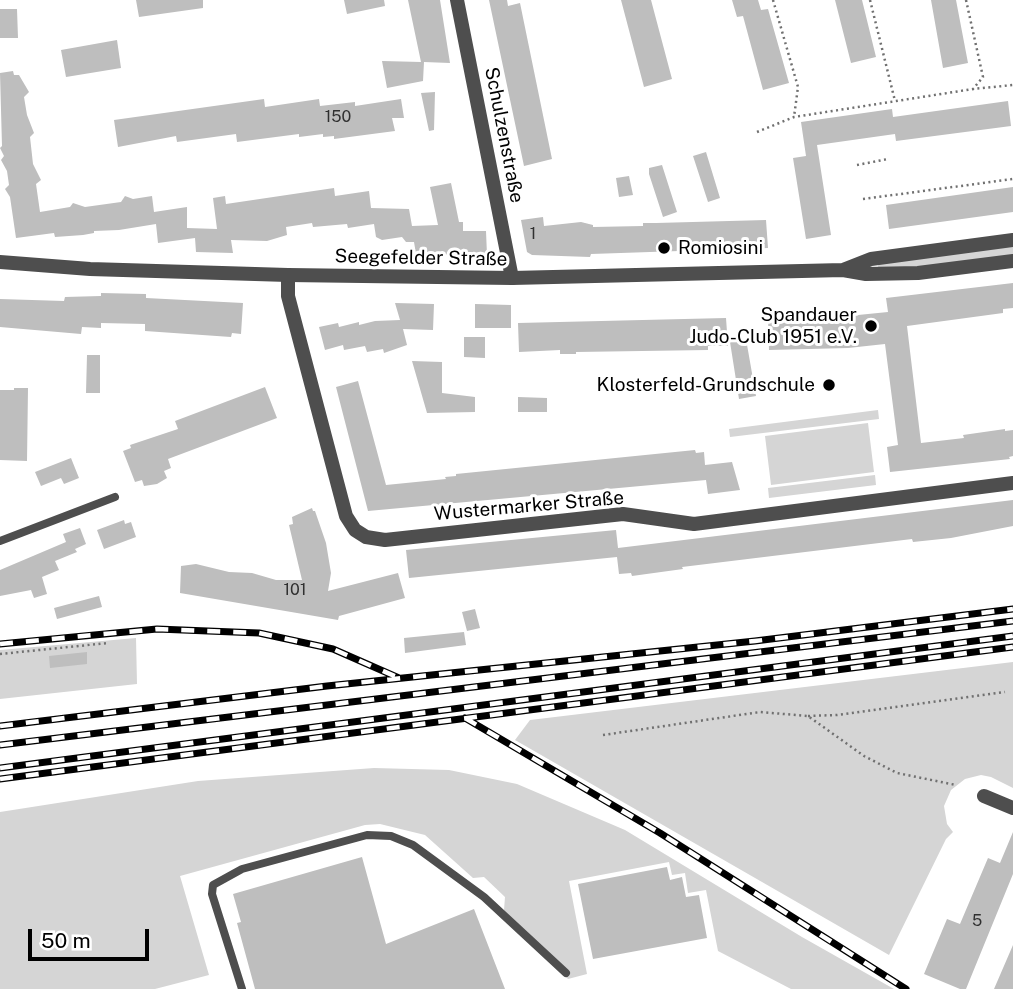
<!DOCTYPE html>
<meta charset="utf-8">
<style>
body{margin:0}
#map{position:relative;width:1013px;height:989px;overflow:hidden;background:#fff;font-family:"Public Sans",sans-serif}
canvas{display:block}
.scale{position:absolute;left:28px;top:929px;width:121px;height:32px;box-sizing:border-box;border:4px solid #000;border-top:0;padding-left:9px;font-size:21px;line-height:24px;white-space:nowrap;color:#000;-webkit-text-stroke:5px #fff;paint-order:stroke}
</style>
<div id="map">
<canvas width="1013" height="989"></canvas>
<div class="scale">50 m</div>
</div>
<script>
const g = document.querySelector('canvas').getContext('2d');
g.lineJoin = 'round';
function paint(path, color) {
  g.fillStyle = color;
  g.fill(path, 'evenodd');
}
function poly(rows) {
  const path = new Path2D();
  for (const r of rows) {
    path.moveTo(r[0], r[1]);
    for (let i = 2; i < r.length; i += 2) path.lineTo(r[i], r[i + 1]);
  }
  return path;
}
function stroke(path, color, width, dash) {
  g.strokeStyle = color;
  g.lineWidth = width;
  g.lineCap = dash ? 'butt' : 'round';
  g.setLineDash(dash || []);
  g.stroke(path);
}
function label(font, color, halo, rows, align = 'center') {
  g.font = font + ' "Public Sans",sans-serif';
  g.lineWidth = 6;
  g.setLineDash([]);
  g.textBaseline = 'middle';
  g.strokeStyle = halo;
  g.fillStyle = color;
  for (const [text, x, y, turn = 0] of rows) {
    g.save();
    g.translate(x, y);
    g.rotate((+turn || 0) * Math.PI / 180);
    g.textAlign = isNaN(turn) ? turn : align;
    if (halo) g.strokeText(text, 0, 0);
    g.fillText(text, 0, 0);
    g.restore();
  }
}
paint(poly([
 [1013,246,1013,255,940,265,879,270,878,266,879,264],
 [878,410,879,419,730,437,729,429],
 [868,423,874,472,771,485,765,436],
 [875,475,876,485,769,498,768,488],
 [136,638,137,684,0,699,0,650],
 [1013,662,1013,788,991,777,981,775,965,779,951,790,944,806,947,824,953,832,946,839,889,955,515,740,530,720],
 [374,768,449,770,517,784,625,830,802,937,894,989,791,989,718,951,706,890,688,893,685,873,672,875,669,862,569,881,587,974,568,979,504,910,505,897,484,877,473,878,425,835,380,824,365,825,180,876,209,975,155,989,0,989,0,812,198,781]
]), '#d5d5d5');
paint(poly([
 [136,0,203,0,203,8,139,17],
 [344,0,384,0,385,6,347,14],
 [408,0,440,0,450,63,424,62,423,81,387,88,382,61,421,62],
 [489,0,507,0,508,6,520,3,552,159,524,166],
 [621,0,651,0,672,79,644,87],
 [732,0,758,0,761,10,768,9,789,83,763,90,743,16,737,17],
 [835,0,862,0,876,57,851,63],
 [931,0,956,0,968,63,943,68],
 [0,9,17,9,18,38,0,38],
 [117,40,121,68,66,77,61,50],
 [13,71,14,75,19,75,29,92,24,97,27,115,34,133,30,137,33,164,41,180,36,184,40,212,70,207,73,203,85,207,121,202,125,196,133,199,152,196,154,212,187,207,187,228,217,229,213,198,225,196,226,204,334,188,335,196,369,191,371,208,409,209,412,226,438,225,430,187,451,183,459,222,463,222,463,231,486,231,487,255,416,254,414,242,406,242,402,237,382,240,376,237,374,224,348,228,347,224,313,227,312,223,286,227,287,235,267,241,231,240,233,253,196,252,195,238,158,243,156,224,119,230,94,231,94,233,83,235,55,237,54,233,16,238,10,197,5,189,9,185,7,171,1,160,4,156,0,148,2,146,0,73],
 [435,92,434,130,429,131,421,93],
 [264,99,265,107,319,99,320,106,355,102,355,106,401,99,404,118,392,118,395,131,334,139,334,136,323,137,323,134,299,137,299,134,237,142,236,134,177,142,176,136,118,147,114,120],
 [1008,101,1011,126,896,141,895,134,817,145,831,235,806,239,793,158,806,156,801,122,892,109,893,117],
 [706,152,720,198,708,202,693,156],
 [662,165,677,212,663,217,649,174,649,168],
 [629,176,633,195,619,197,616,178],
 [1013,187,1013,212,889,229,886,205],
 [543,217,544,226,581,222,593,225,593,227,643,226,643,223,656,223,766,220,768,248,591,254,590,257,532,255,527,252,521,220],
 [1013,283,1013,308,1003,309,1003,313,907,326,921,443,964,438,963,435,1005,429,1005,431,1013,430,1013,456,1009,457,1010,459,890,472,887,447,898,445,885,344,848,348,769,350,768,317,848,316,888,312,886,298],
 [101,293,146,294,146,298,243,303,241,334,232,333,231,337,145,331,145,324,101,323,101,328,82,327,81,334,0,327,0,299,64,301,65,297,101,296],
 [395,303,434,304,433,330,403,329,407,345,384,353,383,349,367,352,365,346,344,350,343,345,325,350,319,327,338,323,339,327,359,322,359,325,375,321,400,320],
 [475,304,511,305,511,328,475,328],
 [726,318,728,346,708,346,708,350,576,352,576,354,560,354,560,350,519,352,518,323],
 [464,337,485,337,485,358,464,357],
 [746,339,756,396,739,399,730,342],
 [87,355,100,355,100,393,86,393],
 [412,361,442,362,442,393,475,397,475,412,427,413],
 [358,381,386,485,446,479,445,477,456,476,456,474,695,450,696,453,704,452,705,465,732,462,740,490,708,494,706,480,368,511,336,387],
 [265,387,277,418,168,459,171,468,164,471,167,478,157,484,144,486,142,480,135,482,123,451,131,448,130,445,178,429,175,421],
 [14,388,28,388,27,461,0,460,0,390,14,390],
 [518,397,547,398,547,412,518,412],
 [71,458,79,478,64,484,61,478,41,486,35,472],
 [1013,500,1013,526,951,538,913,542,912,539,682,567,683,569,632,576,631,573,619,574,617,557,409,578,406,550,616,530,618,548],
 [312,508,313,511,315,511,326,543,331,573,328,591,398,573,405,598,339,616,338,620,180,593,181,566,196,564,229,572,252,573,276,580,302,580,289,525,293,524,292,517],
 [124,520,125,524,131,522,136,537,104,549,97,530],
 [80,528,86,544,75,549,77,552,55,561,59,570,42,577,47,594,34,598,31,590,0,596,0,570,66,542,63,534],
 [99,596,102,607,57,619,54,608],
 [475,609,480,628,467,631,462,612],
 [464,632,466,645,405,653,404,638],
 [87,652,87,664,50,668,49,656],
 [1013,832,1013,874,966,989,960,989,924,974,947,919,960,924,988,858,1000,863],
 [362,857,386,944,474,909,505,989,255,989,237,923,241,922,233,894],
 [667,867,670,880,682,877,686,897,699,895,707,938,593,959,578,884],
 [1013,945,1013,989,994,989]
]), '#bebebe');
stroke(poly([
 [773,0,798,87,794,117],
 [870,0,895,101],
 [966,0,983,77,973,89],
 [757,132,794,117,973,89,1013,85],
 [857,165,888,159],
 [863,199,1013,179],
 [0,654,108,643],
 [808,716,837,715,1005,692],
 [603,735,760,712,808,716,864,756,897,773,956,785]
]), '#707070', 2.5, [2, 3.5]);
stroke(poly([
 [0,541,115,497],
 [242,989,212,894,213,885,242,869,367,835,391,836,413,845,484,897,566,973]
]), '#4e4e4e', 8);
stroke(poly([
 [457,0,512,278],
 [288,275,288,296,346,516,355,530,366,537,385,540,623,514,694,524,1013,483],
 [984,796,1013,808]
]), '#4e4e4e', 14);
stroke(poly([
 [0,262,90,269,288,275,512,278,843,270,866,274,918,273,1013,261],
 [843,270,871,259,1013,240]
]), '#4e4e4e', 14);
const rail = poly([
 [0,644,157,629,259,633,333,649,399,678],
 [465,718,660,833,906,989],
 [0,726,327,686,755,641,1013,609],
 [0,745,1013,621],
 [0,768,1013,636],
 [0,779,1013,647]
]);
stroke(rail, '#000', 7);
stroke(rail, '#fff', 4.5, [13]);
for (const [x, y, r, color] of [
 [664,248,7,"#000"],
 [871,326,7,"#000"],
 [829,385,7,"#000"]
]) {
  const dot = new Path2D();
  dot.arc(x, y, r, 0, 2 * Math.PI);
  g.fillStyle = color;
  g.fill(dot);
  stroke(dot, '#fff', 2.5);
}
label('16px', '#303030', null, [
 ["150",338,117],
 ["1",533,234],
 ["101",295,590],
 ["5",977,921]
]);
label('19px', '#000', '#fff', [
 ["Schulzenstraße",504,135,79],
 ["Seegefelder Straße",421,258,1],
 ["Wustermarker Straße",529,506,-5]
]);
label('19px', '#000', '#fff', [
 ["Romiosini",678,248,"left"],
 ["Spandauer",857,315],
 ["Judo-Club 1951 e.V.",857,337],
 ["Klosterfeld-Grundschule",815,385]
], 'right');
</script>
